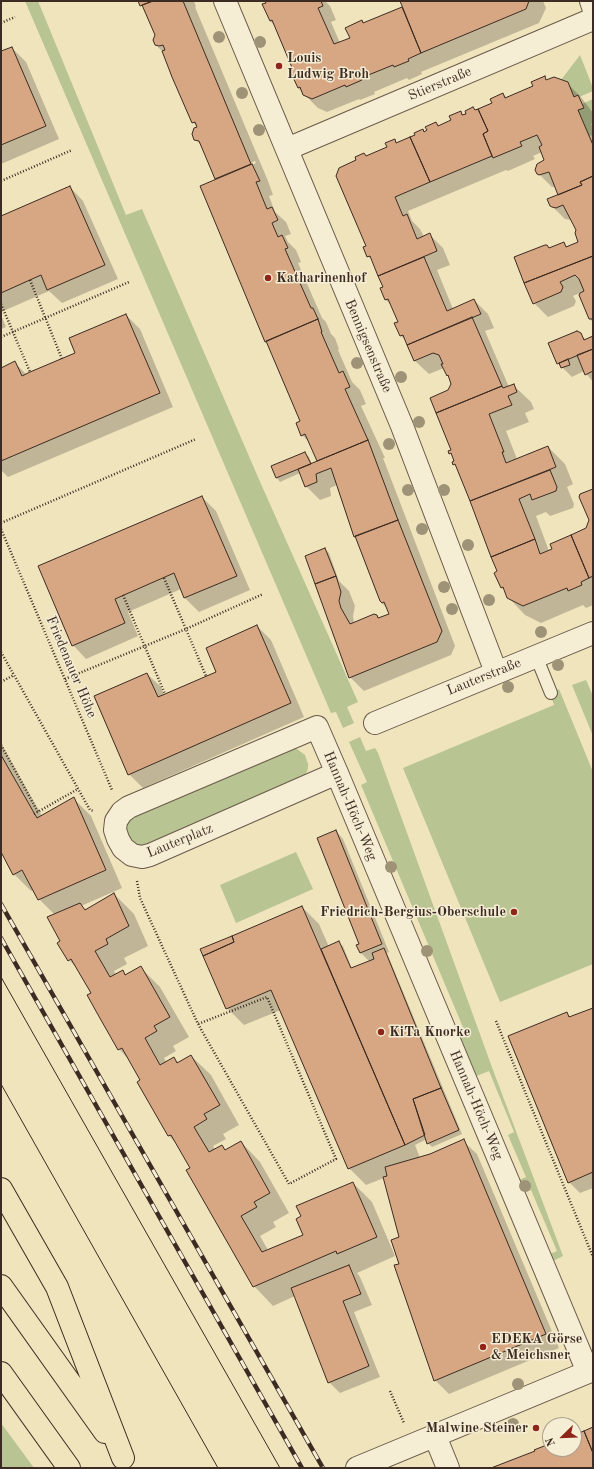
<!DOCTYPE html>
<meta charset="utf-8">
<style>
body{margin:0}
#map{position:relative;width:594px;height:1469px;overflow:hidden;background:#f0e4bd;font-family:"Old Standard TT",serif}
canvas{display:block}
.frame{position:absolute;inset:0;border:2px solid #3c2b22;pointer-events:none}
.north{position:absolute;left:542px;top:1417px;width:40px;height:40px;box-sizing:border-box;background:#f5edd4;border:1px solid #ab9f8d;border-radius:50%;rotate:247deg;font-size:11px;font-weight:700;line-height:16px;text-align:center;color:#3c2b22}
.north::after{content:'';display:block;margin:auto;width:14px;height:18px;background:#8f2418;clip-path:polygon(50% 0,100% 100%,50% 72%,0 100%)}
</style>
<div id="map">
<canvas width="594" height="1469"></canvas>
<div class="frame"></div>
<div class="north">N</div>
</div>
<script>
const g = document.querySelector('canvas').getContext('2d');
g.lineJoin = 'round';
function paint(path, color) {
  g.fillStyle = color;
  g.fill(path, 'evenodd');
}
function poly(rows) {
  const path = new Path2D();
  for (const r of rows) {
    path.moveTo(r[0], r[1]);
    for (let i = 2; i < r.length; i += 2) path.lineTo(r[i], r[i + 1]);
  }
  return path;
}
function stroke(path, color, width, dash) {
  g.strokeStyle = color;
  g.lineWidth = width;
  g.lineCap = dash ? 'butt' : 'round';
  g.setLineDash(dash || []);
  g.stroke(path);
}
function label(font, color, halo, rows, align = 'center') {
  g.font = font + ' "Old Standard TT",serif';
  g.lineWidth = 3;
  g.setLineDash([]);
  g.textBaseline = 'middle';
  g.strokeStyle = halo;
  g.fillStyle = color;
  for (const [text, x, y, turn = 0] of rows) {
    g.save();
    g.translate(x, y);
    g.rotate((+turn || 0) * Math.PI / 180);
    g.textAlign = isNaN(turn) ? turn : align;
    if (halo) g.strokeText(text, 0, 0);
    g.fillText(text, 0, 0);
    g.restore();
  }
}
paint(poly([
 [25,1,38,1,126,215,142,209,261,484,358,702,347,707,354,723,343,728,336,712,331,713],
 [580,55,593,88,593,91,579,97,578,95,574,97,568,82,561,80],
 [593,99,593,135,589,136,578,110,584,108,582,104],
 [586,680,593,696,593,736,572,685],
 [559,689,593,772,593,964,500,1002,403,768,554,705,550,693],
 [360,737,366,751,375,748,378,753,493,1070,563,1256,553,1261,550,1254,557,1251,531,1190,524,1193,519,1180,526,1177,508,1135,514,1132,489,1071,474,1077,457,1036,465,1032,361,785,367,782,349,742],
 [291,747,297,749,305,755,308,764,308,768,305,777,149,847,132,845,124,825,125,820],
 [296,852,313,889,236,923,220,885],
 [1,1423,34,1468,1,1468]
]), '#b8c492');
paint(poly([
 [139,1,194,1,196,7,195,7,268,181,273,195,269,196,275,212,286,222,291,234,285,236,288,242,296,250,301,262,298,263,322,318,326,322,331,334,335,338,339,349,338,350,352,382,360,390,366,404,361,406,385,458,383,458,455,646,451,655,364,691,350,677,325,549,329,553,339,581,349,591,355,606,353,616,354,623,379,619,390,614,387,608,380,601,355,536,337,485,330,488,331,496,320,500,306,486,300,473,280,482,277,478,272,467,305,453,309,457,312,464,319,462,311,444,302,435,301,422,268,344,266,341,217,180,203,147,195,139,198,128,193,122,163,52,156,45,156,35,146,10,141,5],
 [255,161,256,163,223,177,223,175],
 [266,1,325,1,330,6,336,20,331,22,340,43,351,38,362,21,364,24,403,7,401,1,543,1,546,8,539,23,421,72,422,74,409,80,407,78,374,92,375,94,360,100,359,99,327,112,318,108,298,88,291,72,294,71,274,25,270,21],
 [12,48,26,62,59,139,1,164,1,53],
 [544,77,548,81,567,83,581,97,593,113,593,123,591,124,593,128,593,322,590,319,580,295,582,292,573,296,576,301,574,306,548,317,534,303,550,249,563,243,568,248,580,242,574,225,571,220,565,219,551,205,560,195,556,187,552,187,538,173,546,161,542,152,533,156,535,159,508,171,506,170,408,211,412,221,420,229,424,237,430,235,443,248,450,265,437,270,453,309,474,300,488,314,494,328,485,331,509,387,513,385,531,402,534,409,525,413,529,422,506,431,517,459,548,447,565,464,573,484,567,487,574,504,573,508,550,516,546,512,536,516,549,551,587,529,590,520,593,490,593,605,586,608,583,605,541,623,525,615,508,597,506,591,502,588,496,573,498,572,458,468,454,464,456,462,454,458,450,453,452,451,449,390,453,384,444,368,429,374,415,361,408,343,401,336,396,324,399,323,392,306,386,300,384,288,373,261,368,256,357,161,364,154,367,157,388,148,394,141,398,144,416,136,423,130,425,132,436,123,439,126,452,121,460,112,464,116,493,104,503,94,507,98,534,86],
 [70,187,83,201,118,279,62,303,49,291,1,312,1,217],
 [1,315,6,327,1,329],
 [126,315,140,329,173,407,8,477,1,470,1,369,15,363,27,375,76,354],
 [580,334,586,340,593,337,593,382,584,371,572,377,558,363],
 [202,497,216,511,250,590,199,612,185,598,181,589,128,612,138,636,86,659,73,645],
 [257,626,271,640,304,717,143,788,129,774,147,674,161,687,164,695,217,672],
 [1,743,42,816,74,799,91,816,122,888,81,906,86,911,114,894,134,914,148,946,124,958,127,964,114,971,116,975,122,971,127,976,141,968,160,987,189,1037,173,1046,176,1051,164,1058,166,1062,174,1058,179,1063,191,1056,211,1075,239,1125,223,1134,226,1139,213,1146,215,1150,222,1146,226,1151,241,1142,260,1162,289,1213,273,1222,276,1227,260,1236,268,1250,304,1235,353,1183,372,1202,395,1256,357,1273,360,1277,372,1305,354,1312,380,1377,340,1393,329,1382,295,1296,273,1306,254,1286,178,1145,169,1136,139,1082,141,1081,130,1061,119,1049,92,993,79,970,69,960,55,915,39,899,34,890,31,891,14,874,1,850],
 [336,831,343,839,389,952,387,953,462,1134,432,1147,428,1143,427,1139,415,1145,420,1158,463,1141,477,1154,559,1348,449,1394,435,1380,400,1265,400,1238,384,1178,366,1185,349,1168,281,1010,244,1025,227,1008,302,907,319,924,329,947,339,943,343,946,352,969,370,962,361,953,358,945,360,944],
 [593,1009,593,1188,580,1193,569,1182,566,1013,571,1018]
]), '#0003');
const building = poly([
 [138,1,153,1,140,6,138,1],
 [153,1,183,1,251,164,215,179,199,141,194,140,192,134,194,128,197,127,195,122,192,123,172,77,162,51,165,50,163,45,159,46,155,45,153,40,155,35,142,5,153,1],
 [265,1,321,1,323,6,318,8,334,44,350,38,345,28,362,20,363,23,402,7,421,53,408,59,409,61,394,67,393,65,361,78,362,80,346,87,345,85,312,99,303,95,300,87,298,88,290,71,293,70,272,20,270,21,262,4,266,3,265,1],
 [400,1,529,1,526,9,421,53,400,1],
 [12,47,46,126,1,145,1,51,12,47],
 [545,76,546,80,554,77,568,82,574,97,578,95,584,108,578,110,593,145,593,176,580,182,582,185,558,195,549,172,539,175,537,174,535,170,537,164,544,160,539,147,542,145,537,135,520,142,522,146,493,158,483,134,488,131,478,109,492,103,490,99,503,93,505,98,533,86,531,82,545,76],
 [473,107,475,110,478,109,488,131,483,134,492,156,430,182,410,137,415,135,414,133,423,129,424,132,427,130,425,127,436,122,438,126,451,120,449,116,461,111,462,115,466,114,465,111,473,107],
 [410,137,430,182,395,197,403,216,407,214,417,239,430,233,437,251,378,276,370,256,367,257,363,247,366,246,336,176,339,168,356,160,355,157,364,153,366,156,387,147,385,143,395,139,396,143,410,137],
 [252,164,260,181,256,182,267,209,272,207,278,220,272,223,278,237,282,235,288,248,285,249,311,308,313,308,318,319,265,342,200,186,252,164],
 [593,176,593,256,524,283,514,257,545,245,547,245,549,248,564,242,566,247,578,242,575,233,576,230,563,205,556,208,552,207,550,206,547,199,582,185,580,182,593,176],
 [70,186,105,265,47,290,41,275,1,293,1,216,70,186],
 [593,256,593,319,589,319,579,295,580,293,584,291,579,279,575,275,560,282,563,287,561,292,533,304,524,283,593,256],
 [424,257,447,311,474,299,481,314,407,345,403,335,400,336,394,323,398,322,388,299,385,300,380,288,383,287,378,276,424,257],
 [126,314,160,393,1,461,1,368,15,361,22,376,30,372,75,353,69,338,126,314],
 [472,317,502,386,436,413,430,398,448,390,451,384,448,375,447,376,441,364,443,364,439,355,433,353,414,361,407,345,472,317],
 [318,319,322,332,321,332,339,373,343,371,350,387,345,389,368,440,317,461,305,434,301,436,296,423,300,421,266,341,318,319],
 [577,331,581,333,584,340,593,336,593,349,557,364,548,343,577,331],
 [593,349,593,371,585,375,577,355,593,349],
 [568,359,570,365,561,368,559,363,568,359],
 [514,384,517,392,508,396,512,405,489,414,504,452,502,452,506,463,548,446,556,467,470,501,455,464,453,465,452,462,454,461,451,453,449,454,448,451,451,450,436,413,502,386,503,388,514,384],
 [368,440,398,520,354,537,331,468,316,474,317,482,305,487,298,469,368,440],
 [305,452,311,464,276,478,271,466,305,452],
 [550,470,557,487,556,491,532,500,530,494,519,499,535,539,491,557,470,501,550,470],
 [593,489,593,576,589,578,571,535,586,528,589,520,579,497,580,494,593,489],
 [202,496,237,576,184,598,174,573,115,599,125,623,72,646,38,566,202,496],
 [398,520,442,631,437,642,349,678,315,584,336,576,341,592,339,601,341,608,350,624,374,614,377,615,378,618,389,614,384,602,382,603,380,601,355,536,398,520],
 [571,535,589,578,581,582,582,585,568,591,567,588,523,606,507,598,503,587,501,588,494,573,497,571,491,557,535,539,540,554,552,549,550,544,571,535],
 [325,548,336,576,315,584,305,556,325,548],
 [257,625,291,703,128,775,94,696,147,673,158,697,165,694,216,672,206,648,257,625],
 [1,755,37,818,74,797,106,870,38,900,22,870,13,875,1,852,1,755],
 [336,830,382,944,360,953,356,945,359,944,317,838,336,830],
 [114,893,129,926,106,939,108,944,95,951,110,977,123,970,125,975,141,966,170,1017,154,1026,157,1031,145,1038,160,1065,174,1057,177,1063,191,1055,220,1105,204,1114,207,1119,194,1127,209,1152,222,1145,225,1150,241,1141,270,1193,254,1202,257,1207,241,1216,262,1252,303,1235,296,1219,301,1216,296,1206,353,1182,377,1237,337,1254,336,1251,253,1287,186,1170,190,1168,171,1135,168,1136,137,1082,140,1080,122,1048,118,1050,97,1013,87,995,91,993,71,959,68,961,57,943,60,941,47,917,80,903,85,910,114,893],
 [302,906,405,1145,348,1169,271,990,226,1009,203,956,234,942,232,936,302,906],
 [232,936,234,942,203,956,200,949,232,936],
 [339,941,351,968,374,959,372,953,384,948,441,1088,413,1099,425,1135,405,1145,321,949,339,941],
 [593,1008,593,1172,568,1183,508,1036,567,1012,569,1017,593,1008],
 [441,1088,459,1130,427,1144,413,1099,441,1088],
 [464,1139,546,1334,434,1381,394,1265,399,1264,391,1240,399,1237,383,1177,387,1176,385,1167,430,1154,464,1139],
 [349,1265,361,1294,343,1301,369,1366,328,1383,291,1288,349,1265],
 [593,1427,593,1453,584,1431,593,1427],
 [584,1431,593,1453,593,1468,491,1468,535,1451,534,1450,549,1444,550,1449,574,1449,574,1435,584,1431]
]);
paint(building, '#d7a682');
stroke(building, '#3c2b22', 1);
const service = poly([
 [536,656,551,693]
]);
const minor = poly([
 [225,1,402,426,496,672],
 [591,1,593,7],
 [287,149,593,19],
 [375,723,593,633],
 [337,773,150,855,142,857,132,855,123,848,118,839,115,830,116,821,122,812,129,807,317,727,337,773,588,1372],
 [435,1436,448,1468],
 [357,1468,593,1370]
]);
const motorway = poly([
 [1,1189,57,1287,123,1458],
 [1,1286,105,1432],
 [1,1373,69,1468]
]);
stroke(service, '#695949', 14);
stroke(minor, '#695949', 24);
stroke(motorway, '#3c2b22', 24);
stroke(poly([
 [1,23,15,17],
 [1,181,72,150],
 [30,280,62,359],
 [1,304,30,372],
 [1,337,129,282],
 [1,523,196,439],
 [1,529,112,790],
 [164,578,206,676],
 [123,595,165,694],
 [1,652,90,810,94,811],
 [65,679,186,629,263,594],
 [1,682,14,675],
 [1,745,38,812],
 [34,814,78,789],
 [137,881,140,898,198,1024,289,1184,336,1159,267,997,198,1024],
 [496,1021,593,1257],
 [390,1391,404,1423]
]), '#3c2b22', 2.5, [1, 2]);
stroke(service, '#f5edd4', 12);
stroke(minor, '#f5edd4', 22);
stroke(motorway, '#f0e4bd', 22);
stroke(poly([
 [1,977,280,1468],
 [1,1084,218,1468]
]), '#3c2b22', 1);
const rail = poly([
 [1,904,323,1468],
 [1,938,302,1468]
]);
stroke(rail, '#3c2b22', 4.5);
stroke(rail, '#f5edd4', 3, [9]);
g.fillStyle = '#9e9377';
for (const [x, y] of [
 [219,37],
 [260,42],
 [242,93],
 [259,130],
 [357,363],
 [401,377],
 [419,422],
 [389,444],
 [408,490],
 [444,490],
 [422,529],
 [468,545],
 [444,587],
 [489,600],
 [452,609],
 [541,632],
 [558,665],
 [508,687],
 [391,867],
 [427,951],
 [525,1186],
 [518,1384],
 [513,1424]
]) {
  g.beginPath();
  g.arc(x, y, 6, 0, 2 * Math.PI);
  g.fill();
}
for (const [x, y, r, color] of [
 [279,66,4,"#8f2418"],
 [268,278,4,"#8f2418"],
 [514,912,4,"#8f2418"],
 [381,1032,4,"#8f2418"],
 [483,1347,4,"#8f2418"],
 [536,1428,4,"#8f2418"]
]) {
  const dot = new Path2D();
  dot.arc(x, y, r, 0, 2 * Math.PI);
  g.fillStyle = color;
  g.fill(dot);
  stroke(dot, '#f5edd4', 1.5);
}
label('bold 14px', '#3c2b22', '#f5edd4', [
 ["Louis",287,58],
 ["Ludwig Broh",287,74],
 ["Katharinenhof",276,278],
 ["Friedrich-Bergius-Oberschule",506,912,"right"],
 ["KiTa Knorke",389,1032],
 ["EDEKA Görse",491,1339],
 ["& Meichsner",491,1355],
 ["Malwine Steiner",528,1428,"right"]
], 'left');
label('14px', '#3c2b22', '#f5edd4', [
 ["Stierstraße",440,84,-23],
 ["Bennigsenstraße",368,346,67],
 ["Friedenauer Höhe",71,667,67],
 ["Lauterstraße",484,677,-22],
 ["Hannah-Höch-Weg",350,806,67],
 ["Lauterplatz",180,841,-22],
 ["Hannah-Höch-Weg",476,1105,67]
]);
</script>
